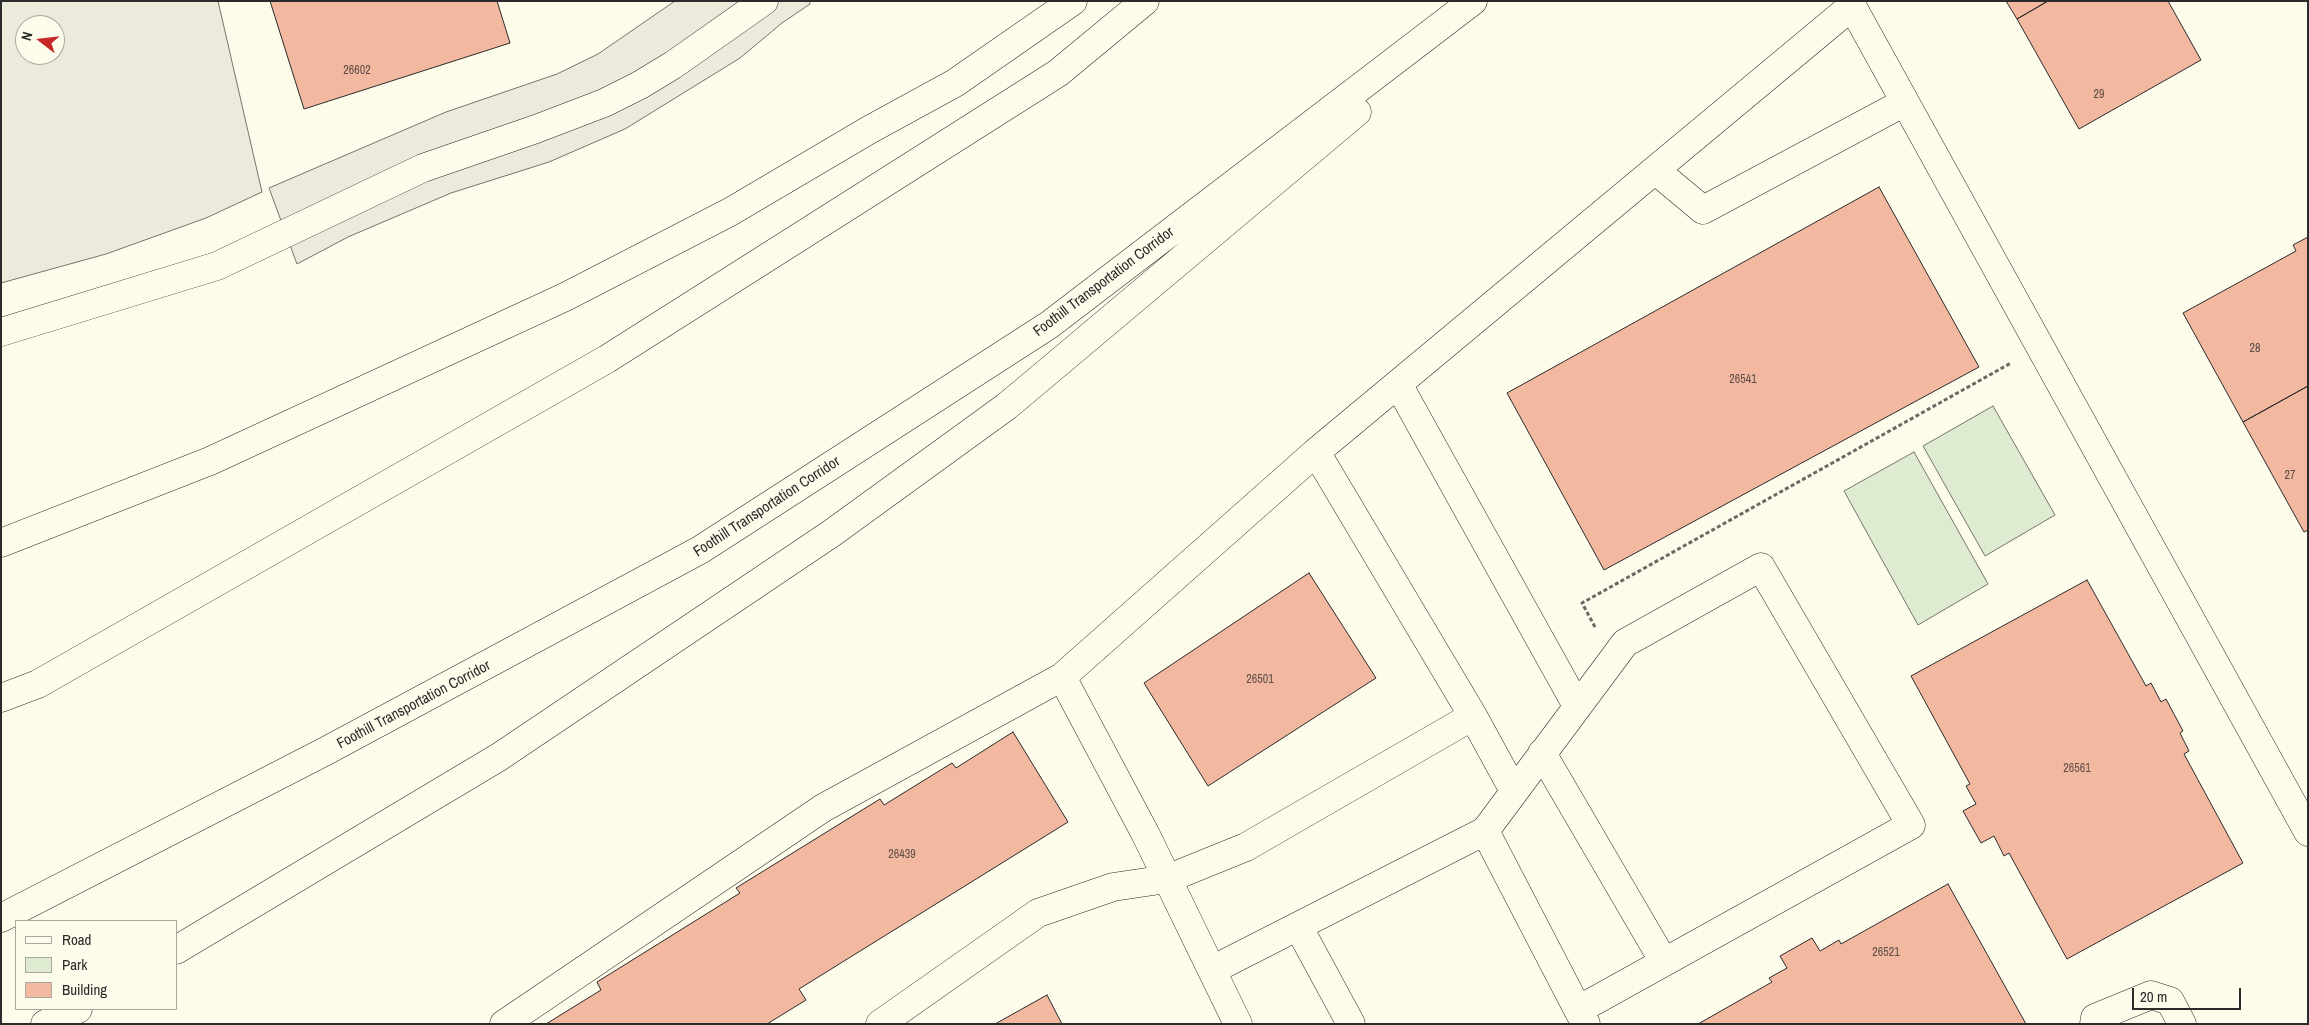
<!DOCTYPE html>
<style>
body{margin:0}
#map{position:relative;width:2309px;height:1025px;overflow:hidden;background:#fdfbea;font-family:"Archivo Narrow",sans-serif}
canvas{display:block}
.frame{position:absolute;inset:0;border:2px solid #2b2b2b;pointer-events:none}
.legend{position:absolute;left:15px;top:920px;width:162px;height:90px;box-sizing:border-box;background:#fdfbea;border:1px solid #a9a89e;margin:0;padding:6px 9px;list-style:none;font-size:15px;color:#2b2b2b}
.legend li{display:flex;align-items:center;gap:10px;height:25px}
.legend b{width:25px;border:1px solid #a9a89e}
.north{position:absolute;left:15px;top:15px;width:50px;height:50px;box-sizing:border-box;background:#fdfbea;border:1px solid #a9a89e;border-radius:50%;rotate:286deg;font-size:14px;font-weight:700;line-height:20px;text-align:center;color:#2b2b2b}
.north::after{content:'';display:block;margin:auto;width:18px;height:22px;background:#c62828;clip-path:polygon(50% 0,100% 100%,50% 72%,0 100%)}
.scale{position:absolute;left:2132px;top:988px;width:109px;height:22px;box-sizing:border-box;border:2px solid #2b2b2b;border-top:0;padding-left:6px;font-size:15px;line-height:18px;white-space:nowrap;color:#2b2b2b;-webkit-text-stroke:4px #fdfbea;paint-order:stroke}
</style>
<div id="map">
<canvas width="2309" height="1025"></canvas>
<div class="frame"></div>
<ul class="legend">
<li><b style="height:6px;background:#fdfbea"></b>Road</li>
<li><b style="height:14px;background:#deebd1"></b>Park</li>
<li><b style="height:14px;background:#f2b8a0"></b>Building</li>
</ul>
<div class="north">N</div>
<div class="scale">20 m</div>
</div>
<script>
const g = document.querySelector('canvas').getContext('2d');
g.lineJoin = 'round';
function paint(path, color) {
  g.fillStyle = color;
  g.fill(path, 'evenodd');
}
function poly(rows) {
  const path = new Path2D();
  for (const r of rows) {
    path.moveTo(r[0], r[1]);
    for (let i = 2; i < r.length; i += 2) path.lineTo(r[i], r[i + 1]);
  }
  return path;
}
function stroke(path, color, width, dash) {
  g.strokeStyle = color;
  g.lineWidth = width;
  g.lineCap = dash ? 'butt' : 'round';
  g.setLineDash(dash || []);
  g.stroke(path);
}
function label(font, color, halo, rows, align = 'center') {
  g.font = font + ' "Archivo Narrow",sans-serif';
  g.lineWidth = 4;
  g.setLineDash([]);
  g.textBaseline = 'middle';
  g.strokeStyle = halo;
  g.fillStyle = color;
  for (const [text, x, y, turn = 0] of rows) {
    g.save();
    g.translate(x, y);
    g.rotate((+turn || 0) * Math.PI / 180);
    g.textAlign = isNaN(turn) ? turn : align;
    if (halo) g.strokeText(text, 0, 0);
    g.fillText(text, 0, 0);
    g.restore();
  }
}
const green = poly([
 [1993,406,2055,515,1985,556,1923,446,1993,406],
 [1914,452,1988,584,1918,625,1844,491,1914,452]
]);
paint(green, '#deebd1');
stroke(green, '#74746e', 1);
const parking = poly([
 [1,1,218,1,262,192,206,218,106,254,1,283,1,1],
 [25,25,55,25,55,55,25,55,25,25],
 [675,1,810,1,810,4,782,23,740,58,625,129,549,162,451,193,348,237,297,264,269,188,446,112,557,74,598,54,675,1]
]);
paint(parking, '#eceadb');
stroke(parking, '#74746e', 1);
const building = poly([
 [270,1,497,1,510,43,304,109,270,1],
 [2006,1,2048,1,2017,19,2006,1],
 [2048,1,2168,1,2201,60,2079,129,2017,19,2048,1],
 [1879,187,1979,367,1604,570,1507,393,1879,187],
 [2308,237,2308,386,2243,422,2183,313,2296,251,2293,245,2308,237],
 [2308,386,2308,530,2304,532,2243,422,2308,386],
 [1309,573,1376,678,1208,786,1144,683,1309,573],
 [2087,580,2146,686,2151,683,2161,702,2166,699,2183,731,2180,733,2189,751,2184,754,2243,863,2067,959,2009,853,2004,856,1994,836,1981,843,1963,811,1976,804,1966,786,1970,784,1911,676,2087,580],
 [1013,732,1068,822,799,989,806,1000,767,1024,546,1024,601,990,597,982,740,893,736,888,880,799,884,805,952,763,956,768,1013,732],
 [1948,884,2026,1024,1698,1024,1772,982,1769,978,1787,968,1780,956,1812,938,1820,951,1839,940,1841,944,1948,884],
 [1047,995,1062,1024,995,1024,1047,995]
]);
paint(building, '#f2b8a0');
stroke(building, '#2b2b2b', 1);
const minor = poly([
 [1655,170,1703,210,1905,102],
 [1,332,217,266,423,168,536,129,604,103,640,85,673,65,764,1],
 [1398,384,1577,706],
 [1062,677,1146,835,1238,1024],
 [1473,716,1514,791],
 [1542,753,1664,962],
 [1485,831,1578,1010],
 [1298,926,1351,1024],
 [1212,970,1485,831,1625,643,1761,567,1911,825,1578,1010,1586,1024],
 [504,1024,823,808,1062,677,1316,452,1852,6,2308,832],
 [880,1024,1038,913,1113,887,1167,879,1246,847,1473,716,1316,452],
 [2094,1024,2095,1018,2151,995,2170,1001,2182,1024]
]);
const highway = poly([
 [1,543,210,461,565,297,730,212,869,130,955,83,1073,1],
 [1,698,38,684,607,359,1058,73,1145,1],
 [1,918,324,752,700,550,1049,325,1473,1],
 [176,950,499,757,832,533,1007,406,1357,112],
 [45,1024,78,1009]
]);
stroke(minor, '#2b2b2b', 29);
stroke(highway, '#2b2b2b', 29);
stroke(poly([
 [1595,627,1582,603,2011,363]
]), '#6a6964', 3, [4, 2.5]);
stroke(minor, '#fdfbea', 28);
stroke(highway, '#fdfbea', 28);
label('12px', '#5d4e48', null, [
 ["26602",357,71],
 ["29",2099,95],
 ["28",2255,349],
 ["26541",1743,380],
 ["27",2290,476],
 ["26501",1260,680],
 ["26561",2077,769],
 ["26439",902,855],
 ["26521",1886,953]
]);
label('15px', '#2b2b2b', '#fdfbea', [
 ["Foothill Transportation Corridor",1104,282,-37],
 ["Foothill Transportation Corridor",767,507,-33],
 ["Foothill Transportation Corridor",414,705,-28]
]);
</script>
